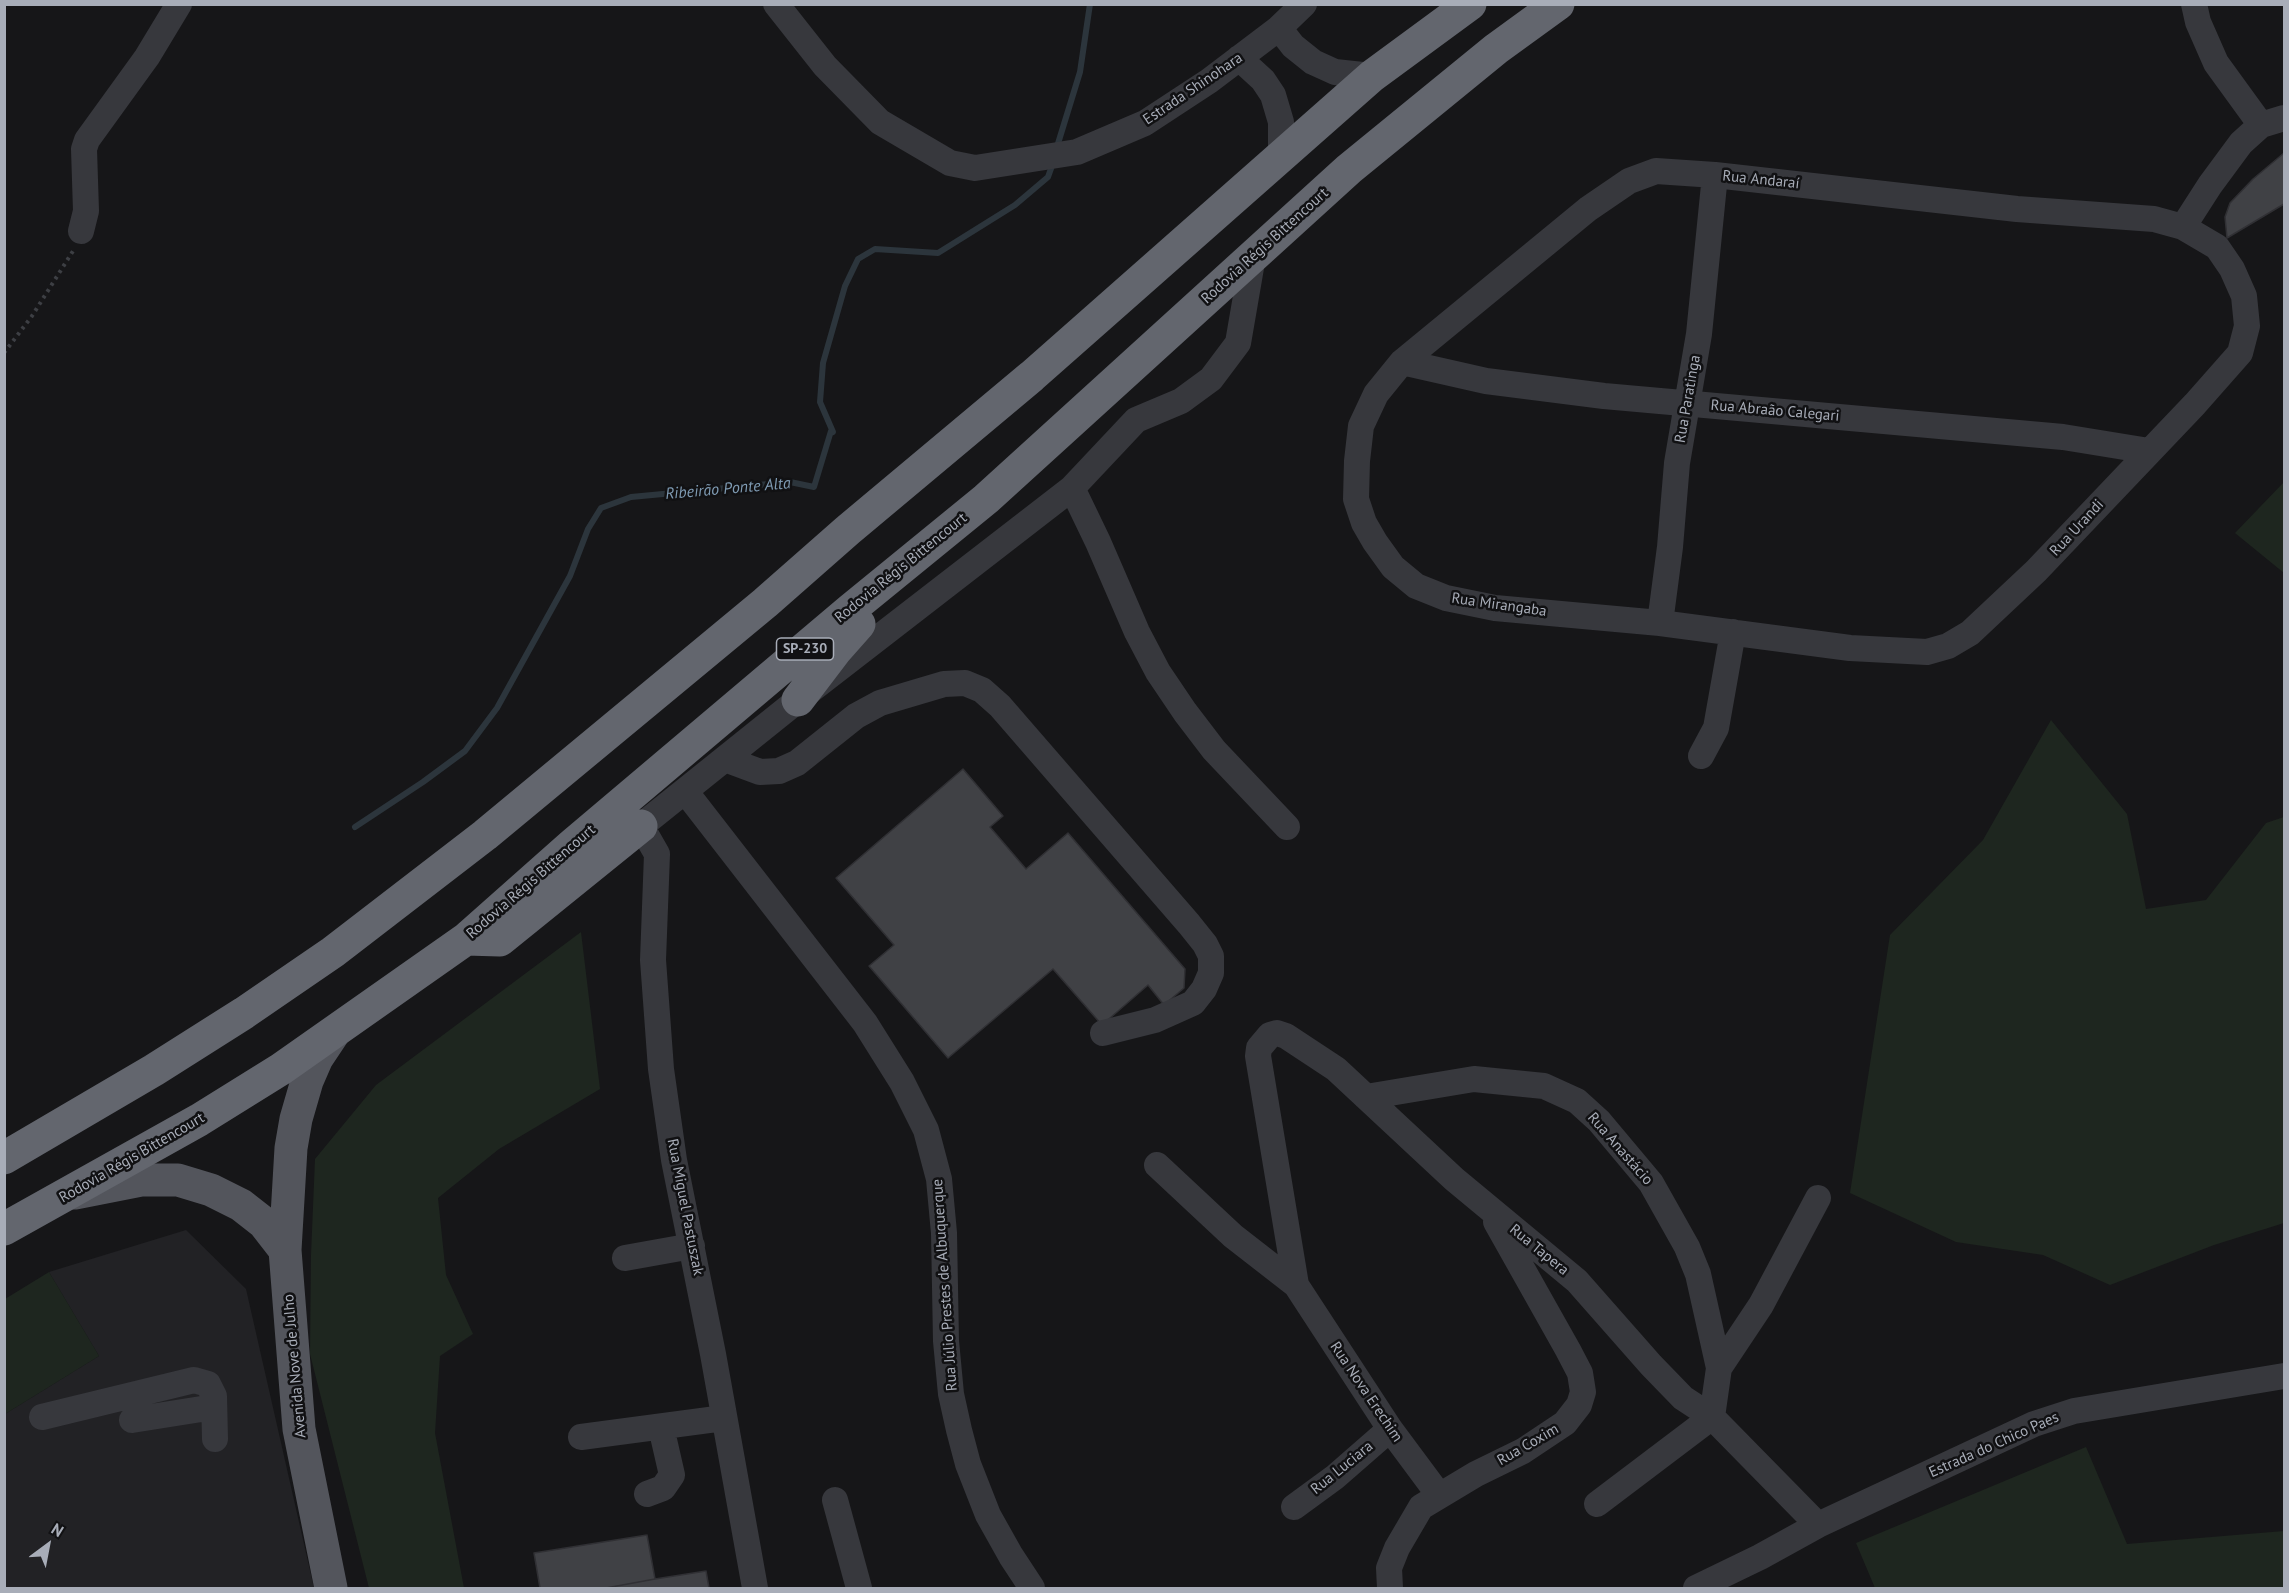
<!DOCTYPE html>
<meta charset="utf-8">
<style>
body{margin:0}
#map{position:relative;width:2289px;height:1593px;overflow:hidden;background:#161618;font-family:"PT Sans",sans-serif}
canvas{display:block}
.frame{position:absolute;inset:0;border:6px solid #a8adb8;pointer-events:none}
.north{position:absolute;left:18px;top:1515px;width:60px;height:60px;-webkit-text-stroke:4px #111113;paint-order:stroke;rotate:32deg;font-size:16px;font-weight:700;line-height:24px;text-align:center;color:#a8adb8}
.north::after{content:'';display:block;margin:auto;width:21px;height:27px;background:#a8adb8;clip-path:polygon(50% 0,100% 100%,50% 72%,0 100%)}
</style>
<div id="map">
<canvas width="2289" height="1593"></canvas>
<div class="frame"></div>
<div class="north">N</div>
</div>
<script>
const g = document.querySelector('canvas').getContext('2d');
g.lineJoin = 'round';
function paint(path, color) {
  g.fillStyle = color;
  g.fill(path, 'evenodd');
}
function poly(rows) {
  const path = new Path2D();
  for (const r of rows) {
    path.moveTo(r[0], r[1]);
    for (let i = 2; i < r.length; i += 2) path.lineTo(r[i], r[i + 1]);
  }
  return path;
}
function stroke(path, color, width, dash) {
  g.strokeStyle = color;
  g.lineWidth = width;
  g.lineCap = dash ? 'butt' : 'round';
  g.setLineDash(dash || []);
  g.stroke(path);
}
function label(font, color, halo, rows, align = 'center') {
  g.font = font + ' "PT Sans",sans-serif';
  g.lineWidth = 5;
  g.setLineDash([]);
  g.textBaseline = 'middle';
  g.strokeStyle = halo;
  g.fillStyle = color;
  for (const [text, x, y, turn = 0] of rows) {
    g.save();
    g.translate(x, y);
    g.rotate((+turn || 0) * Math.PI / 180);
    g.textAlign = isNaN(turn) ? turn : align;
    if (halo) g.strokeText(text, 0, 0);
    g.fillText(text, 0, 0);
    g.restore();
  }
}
paint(poly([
 [186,1230,246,1289,314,1588,5,1588,5,1414,99,1356,49,1272]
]), '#222225');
paint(poly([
 [2284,482,2284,573,2235,533],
 [2051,720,2127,814,2146,909,2206,900,2266,823,2284,817,2284,1223,2214,1245,2110,1285,2043,1255,1956,1242,1850,1193,1890,935,1983,840],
 [581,932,600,1089,499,1149,438,1198,446,1275,473,1334,440,1356,435,1433,464,1588,369,1588,310,1354,311,1255,315,1159,376,1085],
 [49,1272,99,1356,5,1414,5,1299],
 [2086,1447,2127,1544,2284,1531,2284,1588,1875,1588,1856,1543]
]), '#1e261f');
stroke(poly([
 [1056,150,1080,72,1090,4],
 [355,827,423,782,465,751,497,708,570,576,588,529,601,508,631,497,790,482,814,487,831,431,833,432,820,402,823,363,845,286,858,259,875,249,938,253,1015,205,1048,177,1053,163]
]), '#2c353c', 6);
const building = poly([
 [2284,153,2284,204,2227,238,2225,217,2230,203,2253,179,2284,153],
 [963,769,1003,816,990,827,1026,869,1068,833,1185,969,1184,988,1164,1005,1148,985,1102,1025,1053,969,948,1058,869,966,894,945,836,878,963,769],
 [647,1535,655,1579,606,1588,540,1588,534,1553,647,1535],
 [706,1571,709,1588,606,1588,655,1579,706,1571]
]);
paint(building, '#404145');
stroke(building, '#303034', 1.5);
stroke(poly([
 [4,353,32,316,73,251]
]), '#3d3f44', 4, [3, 4.5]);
stroke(poly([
 [776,4,825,66,880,122,950,163,975,168,1077,152,1145,123,1209,81,1279,28,1304,4],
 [2194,4,2198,22,2216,63,2261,125],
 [1279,28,1293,46,1313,62,1335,72,1372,76],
 [1239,58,1263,80,1273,95,1281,122,1281,156],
 [1656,171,1715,175,2017,209,2154,219,2183,227,2217,247,2232,269,2244,296,2247,326,2240,353,2195,404,2036,571,1970,633,1948,646,1927,652,1850,648,1660,623,1495,608,1446,598,1416,586,1393,567,1375,542,1364,523,1356,499,1357,461,1361,426,1376,394,1402,362,1588,209,1629,181,1656,171],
 [2183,227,2210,185,2241,143,2261,125,2284,118],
 [81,231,86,211,84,149,87,140,147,57,179,4],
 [1402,362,1486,381,1604,396,2063,437,2149,451],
 [1072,488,1098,542,1137,632,1158,672,1185,712,1214,750,1287,827],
 [1660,623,1670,547,1677,463,1699,334,1715,175],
 [1701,756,1716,728,1733,632],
 [725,759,760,772,779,771,797,763,856,716,880,703,944,684,965,683,982,690,1000,706,1189,924,1205,944,1211,956,1211,973,1204,989,1193,1003,1155,1020,1103,1033],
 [685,791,865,1023,902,1082,926,1130,939,1179,944,1233,946,1341,951,1394,959,1430,968,1464,988,1515,1011,1556,1032,1588],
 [1366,1097,1474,1079,1544,1086,1577,1101,1599,1121,1651,1183,1687,1247,1698,1274,1719,1368],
 [1157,1165,1233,1236,1296,1285],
 [625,1258,692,1246],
 [42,1417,194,1380,208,1384,214,1396,215,1439],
 [132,1420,214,1407],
 [581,1437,724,1418],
 [647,1494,663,1488,672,1475,661,1427],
 [1439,1495,1390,1429,1296,1285,1258,1056,1259,1048,1270,1035,1277,1033,1286,1036,1336,1069,1454,1179,1577,1281,1651,1365,1683,1398,1712,1417,1818,1525],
 [835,1500,859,1588],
 [1597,1504,1712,1417,1719,1368,1761,1305,1818,1198],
 [1294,1507,1335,1477,1390,1429],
 [755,1588,713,1354,674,1160,661,1069,653,960,657,854,641,826,798,700,1072,488,1136,420,1181,401,1211,379,1238,343,1253,256],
 [1390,1588,1389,1568,1397,1548,1421,1507,1476,1474,1523,1451,1565,1423,1579,1405,1583,1392,1580,1373,1568,1350,1496,1222],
 [1696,1588,1760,1557,1818,1525,2034,1424,2074,1411,2284,1376]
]), '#37383d', 26);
stroke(poly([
 [75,1193,141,1180,178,1180,211,1190,241,1205,264,1223,285,1250],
 [331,1588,299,1429,285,1250,291,1148,296,1119,307,1081,317,1058,333,1034]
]), '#53555c', 33);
stroke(poly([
 [798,700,836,650,859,624],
 [466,939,500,940,641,826],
 [4,1158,154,1070,244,1013,333,952,485,835,765,603,848,530,1032,376,1372,76,1470,4],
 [4,1229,199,1120,281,1069,466,939,572,845,850,610,986,499,1349,169,1496,49,1558,4]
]), '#63666e', 33);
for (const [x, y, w] of [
 [805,649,57]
]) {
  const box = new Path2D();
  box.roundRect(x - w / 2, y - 11, w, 22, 4.5);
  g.fillStyle = '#111113';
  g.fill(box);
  stroke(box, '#a8adb8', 1.5);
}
label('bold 14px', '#a8adb8', null, [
 ["SP-230",805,649]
]);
label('15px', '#a8adb8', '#111113', [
 ["Estrada Shinohara",1193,89,-34],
 ["Rua Andaraí",1761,180,6],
 ["Rodovia Régis Bittencourt",1265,246,-42],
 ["Rua Paratinga",1688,399,-80],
 ["Rua Abraão Calegari",1775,411,5],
 ["Rua Urandi",2077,528,-47],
 ["Rodovia Régis Bittencourt",901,568,-39],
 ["Rua Mirangaba",1499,605,8],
 ["Rodovia Régis Bittencourt",531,882,-41],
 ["Rua Anastácio",1620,1149,49],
 ["Rodovia Régis Bittencourt",132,1158,-30],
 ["Rua Miguel Pastuszak",685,1207,79],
 ["Rua Tapera",1539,1250,39],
 ["Rua Júlio Prestes de Albuquerque",945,1285,-94],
 ["Avenida Nove de Julho",295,1366,-95],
 ["Rua Nova Erechim",1366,1392,56],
 ["Rua Coxim",1528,1445,-30],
 ["Estrada do Chico Paes",1994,1445,-24],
 ["Rua Luciara",1342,1468,-39]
]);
label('italic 16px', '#7f9bb3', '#111113', [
 ["Ribeirão Ponte Alta",728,489,-5]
]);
</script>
